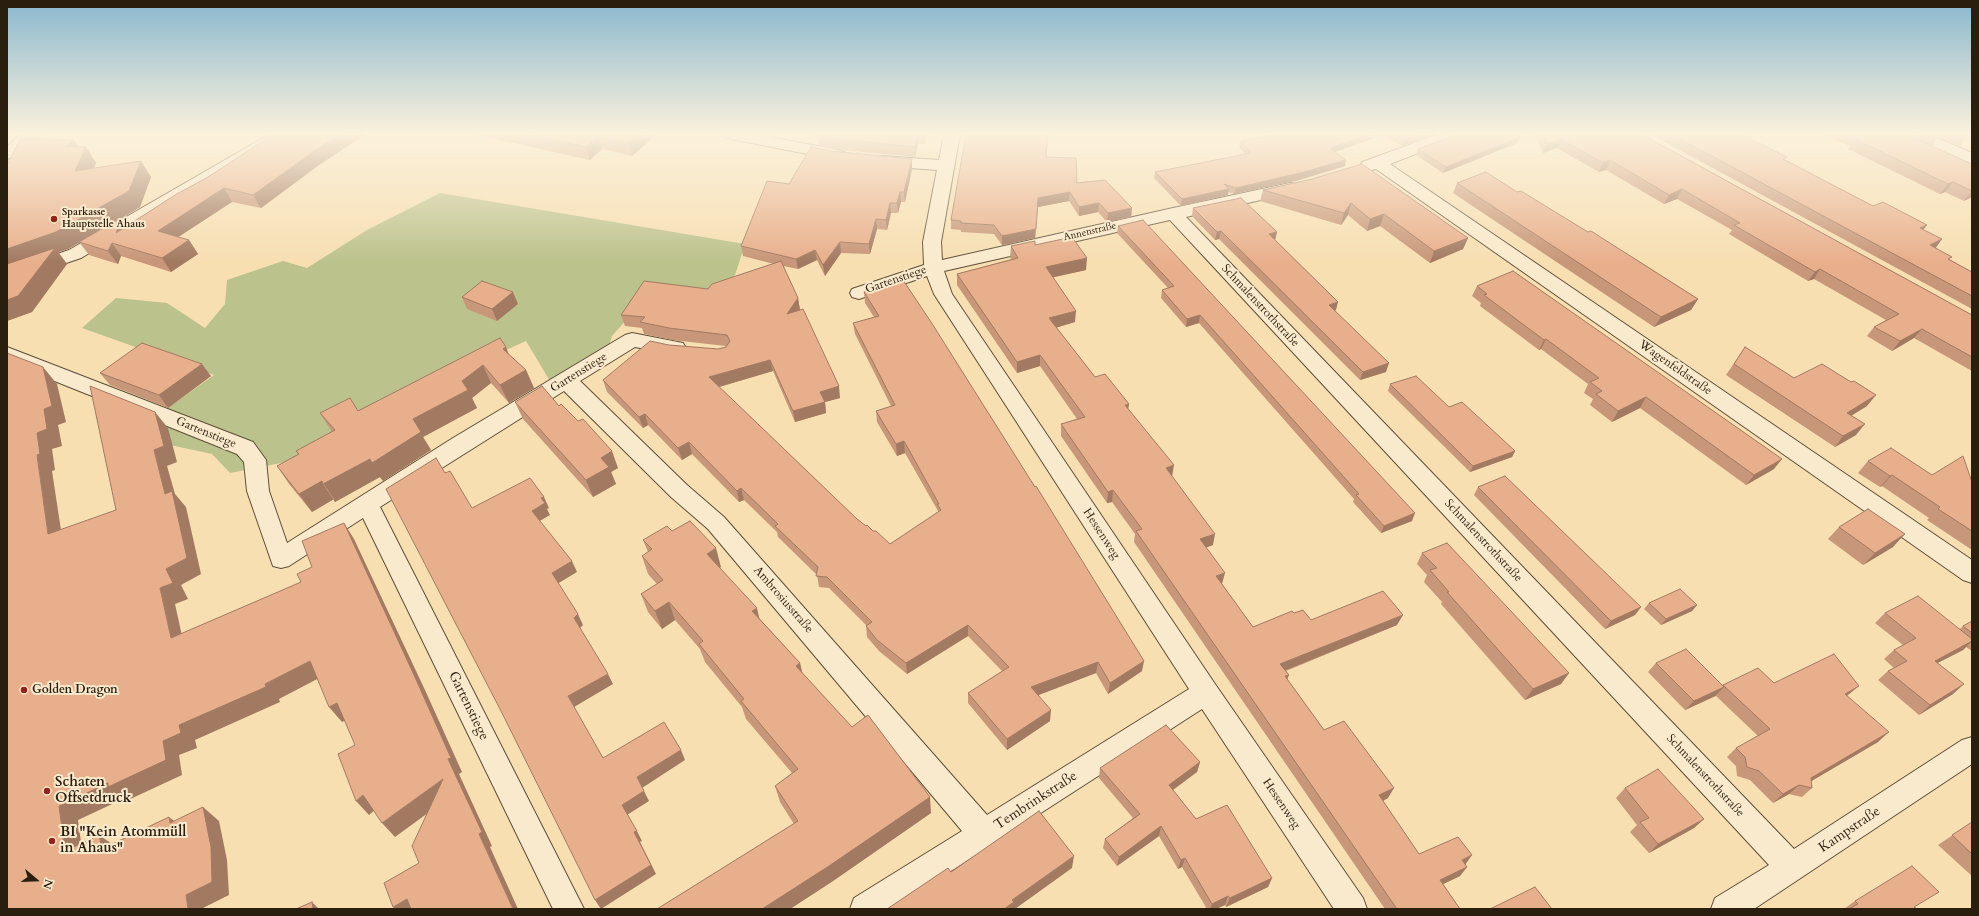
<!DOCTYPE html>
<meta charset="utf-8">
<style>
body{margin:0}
#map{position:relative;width:1979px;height:916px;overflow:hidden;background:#f7dfb2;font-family:Cardo,serif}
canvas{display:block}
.frame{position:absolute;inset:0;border:8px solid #2a1e0f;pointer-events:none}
.north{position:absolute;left:16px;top:860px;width:40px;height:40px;-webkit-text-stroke:3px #faeacd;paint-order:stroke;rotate:109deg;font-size:11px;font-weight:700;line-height:16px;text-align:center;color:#2a1e0f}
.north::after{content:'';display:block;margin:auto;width:14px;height:18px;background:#2a1e0f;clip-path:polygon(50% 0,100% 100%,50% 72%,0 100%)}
</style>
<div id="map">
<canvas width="1979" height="916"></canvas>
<div class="frame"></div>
<div class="north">N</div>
</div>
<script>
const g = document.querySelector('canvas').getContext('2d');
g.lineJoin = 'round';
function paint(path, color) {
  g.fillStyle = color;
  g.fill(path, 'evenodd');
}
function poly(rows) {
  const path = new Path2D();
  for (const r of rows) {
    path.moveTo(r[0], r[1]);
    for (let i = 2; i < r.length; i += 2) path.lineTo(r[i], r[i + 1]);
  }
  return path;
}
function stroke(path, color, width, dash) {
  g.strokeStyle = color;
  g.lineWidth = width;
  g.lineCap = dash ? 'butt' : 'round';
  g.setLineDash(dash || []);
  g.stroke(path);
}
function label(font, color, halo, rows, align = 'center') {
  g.font = font + ' Cardo,serif';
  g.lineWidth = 4;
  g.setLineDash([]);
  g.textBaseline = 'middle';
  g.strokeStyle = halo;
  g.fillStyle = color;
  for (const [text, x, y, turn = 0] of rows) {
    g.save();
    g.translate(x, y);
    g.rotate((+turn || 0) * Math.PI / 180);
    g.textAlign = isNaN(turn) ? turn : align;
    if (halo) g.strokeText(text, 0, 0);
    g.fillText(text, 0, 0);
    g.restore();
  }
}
paint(poly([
 [440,193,745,244,735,275,709,293,656,287,612,336,609,346,550,381,526,341,479,362,342,444,281,463,230,473,212,454,170,445,159,414,214,375,82,328,116,298,167,303,205,328,225,304,227,280,283,261,307,268,367,230]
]), '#bcc28c');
const lane = poly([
 [761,134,773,134,765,142,761,144,755,140,761,134]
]);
const street = poly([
 [270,134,289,134,287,137,81,258,7,283,7,271,69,250,270,134],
 [723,134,754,134,838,150,844,152,846,155,844,158,838,160,731,139,725,137,723,134],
 [944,134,960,134,941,242,942,260,1173,208,1290,183,1296,184,1298,188,1296,192,1186,217,1794,849,1962,740,1972,737,1972,764,1754,909,1711,909,1715,898,1769,865,1170,220,944,271,952,294,1215,684,1363,898,1367,909,1334,909,1202,709,892,909,850,909,854,898,962,831,708,529,671,497,564,391,380,507,584,909,553,909,363,518,289,566,281,568,273,566,247,491,244,462,237,454,7,362,7,347,253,442,266,460,269,491,287,543,453,438,625,335,632,333,683,343,686,348,683,353,676,355,635,347,580,381,687,485,724,517,987,815,1189,689,934,294,927,276,859,299,852,297,850,293,852,289,924,265,923,242,937,170,882,166,876,164,874,161,876,158,882,156,939,160,944,134],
 [1439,134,1461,134,1459,137,1390,164,1972,560,1972,583,1963,580,1376,169,1368,171,1362,170,1360,166,1362,162,1439,134],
 [1907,134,1928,134,1972,153,1972,164,1909,137,1907,134]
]);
const secondary = poly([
 [22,134,40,134,13,157,7,159,7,146,22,134]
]);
stroke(lane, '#5d4e38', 2);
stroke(street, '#5d4e38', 2);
stroke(secondary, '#2a1e0f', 2);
paint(lane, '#faeacd');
paint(street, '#faeacd');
paint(secondary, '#faeacd');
paint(poly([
 [274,134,366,134,319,165,261,208,232,202,178,237,189,240,198,254,171,272,121,256,118,264,89,255,79,242,68,249,58,252,67,264,32,312,7,321,7,165,74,140,78,147,86,147,96,163,94,168,151,177,140,207,122,218,128,225,208,177],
 [473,134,657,134,632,156,602,149,590,160],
 [806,134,926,134,924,144,918,143,915,157,832,149,819,146,818,136],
 [966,134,1048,134,1046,157,1077,183,1132,208,1131,217,1107,222,1098,212,1079,216,1069,201,1038,207,1035,238,1002,245,994,234,961,232,961,230,951,229,951,220],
 [1279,134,1435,134,1402,146,1383,135,1335,152,1345,166,1299,180,1234,194,1228,192,1228,195,1181,206,1154,178,1155,172,1245,154,1239,147,1241,141],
 [1535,134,1642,134,1972,315,1972,371,1914,338,1892,351,1867,336,1874,327,1886,320,1814,279,1808,281,1729,234,1732,230,1677,199,1664,204,1606,170,1599,172,1557,148,1543,153],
 [1650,134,1741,134,1785,161,1873,206,1927,225,1923,230,1942,239,1935,248,1950,260,1972,272,1972,309],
 [1823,134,1928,134,1938,138,1932,146,1972,164,1972,197,1964,201,1945,192,1940,194,1848,149,1850,146],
 [1931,134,1966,134,1967,136,1960,146],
 [1520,137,1517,143,1443,173,1416,155,1418,149],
 [912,169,905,202,901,202,898,213,891,213,887,230,877,229,870,254,841,253,825,276,817,260,798,269,783,266,798,298,800,310,840,398,825,402,826,413,795,422,773,371,719,387,857,519,866,526,873,531,890,544,938,512,938,511,905,453,897,456,877,422,876,411,891,406,855,334,853,323,874,317,865,303,864,292,1142,671,1108,694,1096,673,1038,695,1050,721,1007,750,968,703,968,693,1002,671,968,636,907,674,879,651,867,637,866,625,829,588,819,587,817,575,778,537,777,532,744,500,739,502,692,454,682,460,648,425,643,428,607,392,603,380,669,345,718,349,726,347,726,346,672,340,644,334,642,328,625,326,621,315,708,289,774,264,743,256,741,246,789,184],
 [1312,179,1468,238,1463,249,1430,263,1380,226,1367,231,1348,215,1341,225,1260,201,1263,190],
 [1457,183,1517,192,1698,299,1691,310,1654,327,1453,193],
 [1193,208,1277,232,1275,240,1336,310,1335,311,1386,372,1360,380,1219,239,1215,240,1192,216],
 [1118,226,1412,521,1381,533,1353,502,1354,499,1199,323,1186,327,1161,298,1162,290,1168,288,1117,233],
 [1035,245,1086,270,1053,277,1075,322,1056,327,1095,377,1129,404,1128,409,1172,477,1213,545,1206,547,1222,584,1253,627,1294,613,1311,620,1397,625,1286,671,1289,675,1287,679,1324,730,1388,798,1383,801,1419,854,1465,864,1467,867,1460,876,1443,884,1460,909,1385,909,1134,542,1135,534,1112,502,1107,503,1061,436,1061,424,1077,419,1040,366,1017,373,957,285,957,274,1012,259,1010,258,1011,246],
 [1477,286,1774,469,1746,485,1640,408,1612,422,1590,405,1593,399,1584,393,1588,384,1541,349,1539,350,1480,306,1481,303,1472,296],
 [462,297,518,304,497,321,467,309],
 [1745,347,1794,378,1867,406,1852,415,1856,435,1835,447,1726,375],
 [508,354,526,370,534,388,509,403,491,383,472,398,477,408,423,437,431,450,383,481,380,477,335,502,334,499,312,512,289,484,277,466,299,455,296,451,332,432,320,413,358,411],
 [100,373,211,376,168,408,110,385],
 [1390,384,1449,407,1515,451,1512,457,1470,472,1388,391],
 [515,402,559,406,618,468,611,472,616,484,593,497,523,419],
 [1868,461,1932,475,1972,482,1972,550,1927,520,1929,518,1882,486,1880,487,1858,473],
 [1478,487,1641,607,1635,615,1605,629,1474,495],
 [1839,527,1893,547,1863,565,1828,539],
 [672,531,721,567,719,568,760,619,800,663,802,673,931,813,833,881,790,909,657,909,794,824,780,802,775,786,792,773,746,719,742,707,705,662,700,649,675,620,662,629,648,612,641,594,657,584,648,574,642,556,648,552,643,540],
 [1422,553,1569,673,1561,684,1525,700,1441,604,1442,602,1424,582,1427,575,1417,564],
 [1649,603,1697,605,1692,611,1661,625,1644,609],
 [1885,613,1960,629,1963,626,1972,621,1972,651,1966,647,1963,650,1937,663,1953,694,1919,715,1878,680,1888,671,1894,668,1884,659,1894,650,1903,645,1875,623],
 [1656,663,1723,685,1774,683,1848,695,1847,696,1878,742,1811,781,1812,788,1802,797,1789,794,1773,803,1750,780,1737,776,1736,766,1727,757,1736,748,1758,736,1716,696,1685,710,1648,672],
 [1200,762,1197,772,1173,790,1196,819,1272,878,1268,887,1226,907,1225,905,1216,909,1207,909,1182,867,1178,869,1159,836,1117,866,1103,848,1105,839,1133,818,1099,778,1100,768],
 [1625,788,1704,819,1694,828,1649,853,1630,832,1637,825,1616,798],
 [1972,822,1972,876,1938,845],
 [1855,901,1915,907,1917,909,1844,909]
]), '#c89678');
paint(poly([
 [340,134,366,134,319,165,261,208,253,195,313,152],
 [639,134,657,134,632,156,628,143],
 [918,134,918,143,915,157,915,147],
 [924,134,926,134,924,144],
 [1371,134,1384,134,1383,135,1329,154,1330,148],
 [1421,134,1435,134,1402,146,1404,140],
 [598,137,602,149,590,160,586,147],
 [1520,137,1517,143,1443,173,1446,167],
 [1561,139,1557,148,1543,153,1547,144],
 [74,140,83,154,86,147,96,163,86,187,75,171,66,147],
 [912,159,912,169,905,202,904,192],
 [1346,160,1345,166,1299,180,1234,194,1236,188],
 [1610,160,1606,170,1599,172,1603,163],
 [141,161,151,177,140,207,122,218,131,230,116,233,122,218,68,249,58,252,67,264,32,312,7,321,7,249],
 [1953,182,1945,192,1940,194,1948,184],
 [224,188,232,202,166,245,158,231],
 [1229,189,1228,195,1181,206,1182,199],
 [1682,189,1677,199,1664,204,1669,195],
 [1972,191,1972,197,1964,201],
 [900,192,901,202,898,213,897,203],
 [1070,192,1069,201,1038,207,1035,238,1002,245,1002,236,1038,198],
 [890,203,891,213,887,230,886,220],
 [1099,203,1098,212,1079,216,1079,207],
 [1351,203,1348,215,1341,225,1344,213],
 [1132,208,1131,217,1107,222,1108,213],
 [1384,214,1380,226,1367,231,1370,219],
 [876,219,877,229,870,254,869,244],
 [1927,225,1920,234,1920,228],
 [1221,231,1219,239,1215,240,1217,232],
 [1277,232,1275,240,1269,234],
 [1468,238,1463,249,1430,263,1434,251],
 [1942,239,1935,249,1930,245],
 [189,240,198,254,171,272,162,258],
 [840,242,841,253,825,276,823,265],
 [112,243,121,256,118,264,108,251],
 [815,250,817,260,798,269,796,259],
 [1087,258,1086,270,1046,279,1046,267],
 [1820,269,1814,279,1808,281,1815,272],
 [513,292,518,304,497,321,492,309],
 [798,298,800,310,787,314],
 [1698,299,1691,310,1654,327,1661,317],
 [1338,302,1336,310,1327,313,1329,305],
 [1076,311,1075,322,1049,330,1049,318],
 [1200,315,1199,323,1186,327,1187,319],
 [1922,329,1914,338,1892,351,1900,341],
 [1546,339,1541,349,1539,350,1544,340],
 [506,347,513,365,503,349],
 [1040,355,1040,366,1017,373,1017,362],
 [770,360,773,371,712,389,709,377],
 [1389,363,1386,372,1360,380,1363,372],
 [202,364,211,376,168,408,159,395],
 [483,365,491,383,472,398,477,408,423,437,431,450,383,481,380,477,335,502,323,484,413,419],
 [43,367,57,384,66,422,58,425,62,446,52,449,55,470,52,471,64,550,48,534,37,455,37,433,44,409],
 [526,370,534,388,509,403,500,385],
 [839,386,840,398,825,402,826,413,795,422,793,411,820,392],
 [1876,395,1867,406,1838,424,1847,413],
 [1646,397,1640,408,1612,422,1618,411],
 [1129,404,1127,416,1125,405],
 [155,412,168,428,177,462,167,466,175,494,186,507,201,574,181,585,188,599,175,604,186,654,171,638,160,588,166,569,165,494,154,450],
 [645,414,648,425,643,428,639,417],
 [1865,424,1856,435,1835,447,1843,436],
 [904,441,905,453,897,456,896,444],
 [689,442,692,454,682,460,678,448],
 [612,451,618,468,611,472,616,484,593,497,586,480,601,458],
 [1515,451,1512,457,1470,472,1473,466],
 [1782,459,1774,469,1746,485,1754,475],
 [1174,465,1172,477,1166,468],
 [1892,475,1882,486,1880,487,1890,476],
 [322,481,334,499,312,512,299,494],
 [741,488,744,500,739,502,737,491],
 [1113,490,1112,502,1107,503,1108,492],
 [544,497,549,508,547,509,550,515,538,522,532,511,541,498],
 [1415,513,1412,521,1381,533,1384,526],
 [344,523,354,539,425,690,462,772,459,774,492,846,490,847,518,909,513,909,479,834,448,759],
 [1215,534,1213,545,1197,551,1200,539],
 [1905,534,1893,547,1863,565,1875,553],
 [716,548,721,567,712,573,707,554],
 [572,561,577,572,557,584,552,573],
 [1225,573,1222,584,1216,576],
 [669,602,675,620,662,629,655,611],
 [1697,605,1692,611,1661,625,1666,619],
 [1641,607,1635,615,1605,629,1611,621],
 [757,608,761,626,752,611],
 [578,614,583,625,579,629,574,618],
 [1403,615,1397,625,1276,674,1280,664],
 [968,625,968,636,907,674,906,663],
 [1972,641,1963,650,1924,670,1935,661],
 [310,661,323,676,279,699,280,702,195,740,197,748,179,755,182,775,126,801,123,799,78,820,84,864,65,851,59,806,163,741,179,725,265,684],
 [1144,661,1142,671,1108,694,1110,683],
 [1098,662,1096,673,1031,698,1031,687],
 [800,663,804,680,796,666],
 [1569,673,1561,684,1525,700,1533,689],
 [608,674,613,684,574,707,568,696],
 [1289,675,1285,685,1285,676],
 [1964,684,1953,694,1919,715,1930,705],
 [1859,686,1848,695,1834,703,1845,694],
 [1724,687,1715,696,1685,710,1694,701],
 [337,703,350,718,342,722,329,707],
 [1051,710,1050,721,1007,750,1007,739],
 [1889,732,1878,742,1803,786,1811,778],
 [681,750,685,760,642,788,637,777],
 [1200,762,1197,772,1166,795,1169,785],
 [443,779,454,794,395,837,382,823],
 [1799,785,1789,794,1773,803,1783,794],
 [1394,788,1388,798,1374,805,1379,795],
 [644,791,649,801,627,815,622,805],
 [363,795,376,809,369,815,356,801],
 [930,797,931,813,833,881,790,909,762,909],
 [203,807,219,821,227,860,229,895,203,908,203,909,188,909,186,895],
 [169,817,186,830,170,823],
 [1704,819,1694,828,1649,853,1658,844],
 [1161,826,1159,836,1117,866,1119,857],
 [637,831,642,841,640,842,656,874,601,909,595,900,634,832],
 [99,835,118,848,102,849],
 [1472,855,1465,865,1462,860],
 [1074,856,1072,868,1015,909,1004,909,1012,900],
 [1185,858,1182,867,1178,869,1181,860],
 [1467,867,1460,876,1433,889,1440,880],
 [1272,878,1268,887,1226,907,1230,898],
 [1228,896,1225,905,1216,909,1210,909,1212,904],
 [407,899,417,909,395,909,393,907],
 [312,902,319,909,313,909]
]), '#a27a62');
const building = poly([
 [274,134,340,134,313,152,253,195,224,188,158,231,189,240,162,258,112,243,108,251,79,242,122,217,116,233,175,195,208,177,274,134],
 [526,134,639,134,628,143,598,137,586,147,526,134],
 [818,134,918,134,915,147,831,138,817,135,818,134],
 [966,134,1048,134,1046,157,1076,158,1077,183,1105,180,1132,208,1108,213,1099,203,1079,207,1070,192,1038,198,1036,229,1002,236,994,225,961,223,961,221,951,220,966,134],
 [1279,134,1371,134,1330,148,1346,160,1300,173,1236,188,1224,184,1229,189,1182,199,1155,172,1251,153,1241,141,1279,134],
 [1393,134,1421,134,1404,140,1393,134],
 [1458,134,1514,134,1520,137,1446,167,1418,149,1458,134],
 [1543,134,1641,134,1972,315,1972,357,1922,329,1900,341,1874,327,1899,314,1820,269,1815,272,1734,225,1740,223,1682,189,1669,195,1610,160,1603,163,1561,139,1547,144,1543,134],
 [1671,134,1741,134,1787,157,1783,159,1873,206,1883,202,1927,225,1920,228,1942,239,1930,245,1952,257,1948,259,1972,272,1972,296,1671,134],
 [1851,134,1928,134,1938,138,1904,134,1972,164,1972,191,1953,182,1948,184,1855,139,1859,137,1851,134],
 [21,138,74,140,66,147,86,147,75,171,141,161,129,191,56,232,7,249,7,165,21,138],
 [811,147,831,151,912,159,904,192,900,192,897,203,890,203,886,220,876,219,869,244,840,242,823,265,815,250,796,259,741,246,767,181,789,184,811,147],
 [1362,164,1468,238,1434,251,1384,214,1370,219,1351,203,1344,213,1263,190,1312,179,1362,164],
 [1486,172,1517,192,1521,191,1588,232,1591,231,1698,299,1661,317,1457,183,1486,172],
 [1241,198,1277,232,1269,234,1338,302,1329,305,1389,363,1363,372,1221,231,1217,232,1193,208,1241,198],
 [1143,220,1415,513,1384,526,1356,495,1359,494,1200,315,1187,319,1162,290,1174,286,1118,226,1143,220],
 [1072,237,1087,258,1046,267,1076,311,1049,318,1095,377,1105,374,1129,404,1125,405,1174,465,1166,468,1215,534,1200,539,1225,573,1216,576,1253,627,1292,611,1294,613,1303,610,1311,620,1383,591,1403,615,1280,664,1289,675,1285,676,1324,730,1344,721,1394,788,1379,795,1419,854,1458,837,1472,855,1462,860,1467,867,1440,880,1460,909,1397,909,1136,531,1142,529,1113,490,1108,492,1061,424,1085,417,1040,355,1017,362,957,274,1018,258,1011,246,1035,241,1035,245,1072,237],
 [55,248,18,296,7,300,7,264,55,248],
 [781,261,798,298,787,314,803,309,839,386,820,392,825,402,793,411,770,360,709,377,857,519,866,526,867,525,873,531,876,531,890,544,941,510,937,504,939,504,904,441,896,444,876,411,895,405,853,323,879,316,864,292,903,280,931,322,1035,487,1036,486,1144,661,1110,683,1098,662,1031,687,1051,710,1007,739,968,693,1009,667,968,625,906,663,877,640,866,626,872,622,827,577,816,576,818,567,775,526,778,524,741,488,737,491,689,442,678,448,645,414,639,417,603,380,650,341,669,345,718,349,726,347,730,341,727,335,669,328,640,322,645,317,621,315,644,281,708,289,712,284,781,261],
 [1513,271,1782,459,1754,475,1646,397,1618,411,1596,394,1602,391,1590,382,1599,378,1546,339,1544,340,1484,295,1487,294,1477,286,1513,271],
 [482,281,513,292,492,309,462,297,482,281],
 [500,338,506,347,503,349,526,370,500,385,483,365,462,381,468,390,413,419,421,432,372,463,370,459,323,484,322,481,299,494,277,466,299,454,296,451,335,430,320,413,350,398,358,411,500,338],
 [142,343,202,364,159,395,100,373,142,343],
 [1745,347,1794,378,1822,364,1851,382,1854,381,1876,395,1847,413,1865,424,1843,436,1734,364,1745,347],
 [7,353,43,367,52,406,44,409,47,429,37,433,40,454,37,455,48,534,116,510,90,386,155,412,164,446,154,450,165,494,172,491,187,558,166,569,173,583,160,588,171,638,301,582,297,574,312,567,302,541,344,523,414,675,451,758,448,759,482,832,479,834,513,909,411,909,407,899,393,907,384,883,419,863,412,846,443,779,382,823,363,795,356,801,338,754,355,745,337,703,329,707,310,661,265,684,266,687,179,725,181,733,163,741,166,760,108,787,108,783,59,806,65,851,99,835,102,849,169,817,170,823,203,807,211,847,212,882,186,895,188,909,7,909,7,353],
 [1416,376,1449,407,1462,402,1515,451,1473,466,1390,384,1416,376],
 [542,386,559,406,561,404,578,421,583,419,612,451,601,458,609,467,586,480,515,402,542,386],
 [1891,448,1932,475,1963,456,1972,482,1972,531,1938,509,1940,507,1892,475,1890,476,1868,461,1891,448],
 [436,458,445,473,450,471,472,508,530,478,544,497,541,498,545,503,532,511,572,561,552,573,578,614,574,618,608,674,568,696,603,758,664,722,681,750,637,777,644,791,622,805,637,831,634,832,651,865,595,900,501,711,386,489,436,458],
 [1505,476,1641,607,1611,621,1478,487,1505,476],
 [1868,509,1905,534,1875,553,1839,527,1868,509],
 [690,521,716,548,707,554,757,608,752,611,800,663,796,666,852,727,868,715,930,797,829,866,762,909,657,909,798,821,775,786,798,769,741,701,744,699,699,644,703,641,669,602,655,611,641,594,663,580,642,556,652,549,643,540,667,526,672,531,690,521],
 [1447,543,1569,673,1533,689,1447,592,1449,592,1430,570,1437,568,1422,553,1447,543],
 [1680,589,1697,605,1666,619,1649,603,1680,589],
 [1918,596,1972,639,1972,641,1935,661,1964,684,1930,705,1888,671,1907,661,1894,650,1916,638,1885,613,1918,596],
 [1972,621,1972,633,1963,626,1972,621],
 [1686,649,1724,687,1694,701,1656,663,1686,649],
 [1834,654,1859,686,1845,694,1889,732,1811,778,1812,788,1799,785,1783,794,1759,771,1747,767,1745,757,1736,748,1770,729,1723,685,1758,668,1774,683,1834,654],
 [1166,725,1200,762,1169,785,1196,819,1227,805,1272,878,1230,898,1228,896,1212,904,1185,858,1181,860,1161,826,1119,857,1105,839,1140,814,1100,768,1166,725],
 [1658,769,1704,819,1658,844,1640,822,1649,818,1625,788,1658,769],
 [1039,811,1074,856,1012,900,1014,902,1004,909,887,909,948,868,951,872,1039,811],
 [1972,822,1972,854,1952,835,1972,822],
 [1912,866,1939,892,1914,907,1917,909,1849,909,1858,904,1855,901,1912,866],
 [1535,887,1552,909,1490,909,1535,887],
 [312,902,313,909,296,909,312,902]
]);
paint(building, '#e8af8c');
stroke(building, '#a27a62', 1);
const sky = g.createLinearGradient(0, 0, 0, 262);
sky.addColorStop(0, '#8ab8cf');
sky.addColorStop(0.51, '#fbf1dc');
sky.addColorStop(1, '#fbf1dc00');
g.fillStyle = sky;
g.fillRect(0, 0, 1979, 262);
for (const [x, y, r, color] of [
 [54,219,4,"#8f2418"],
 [24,690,4,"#8f2418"],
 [47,791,4,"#8f2418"],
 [52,841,4,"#8f2418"]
]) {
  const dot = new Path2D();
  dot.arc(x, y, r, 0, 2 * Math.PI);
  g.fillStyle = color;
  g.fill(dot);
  stroke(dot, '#faeacd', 1.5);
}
label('bold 10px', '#2a1e0f', '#faeacd', [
 ["Sparkasse",62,213],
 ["Hauptstelle Ahaus",62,225]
], 'left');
label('10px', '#2a1e0f', '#faeacd', [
 ["Annenstraße",1090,232,-13]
]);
label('12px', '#2a1e0f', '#faeacd', [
 ["Gartenstiege",896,280,-19],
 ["Schmalenstrothstraße",1260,306,47],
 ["Wagenfeldstraße",1675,368,35],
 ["Gartenstiege",579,373,-32],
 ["Gartenstiege",206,433,22],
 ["Hessenweg",1101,534,57],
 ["Schmalenstrothstraße",1483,541,47],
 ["Ambrosiusstraße",783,600,49],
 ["Schmalenstrothstraße",1705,776,47],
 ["Hessenweg",1281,804,56]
]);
label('bold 12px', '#2a1e0f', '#faeacd', [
 ["Golden Dragon",32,690]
], 'left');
label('14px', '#2a1e0f', '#faeacd', [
 ["Gartenstiege",468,706,64],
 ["Tembrinkstraße",1036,801,-33],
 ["Kampstraße",1850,830,-34]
]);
label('bold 14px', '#2a1e0f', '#faeacd', [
 ["Schaten",55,783],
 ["Offsetdruck",55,799],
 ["BI \"Kein Atommüll",60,833],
 ["in Ahaus\"",60,849]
], 'left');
</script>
